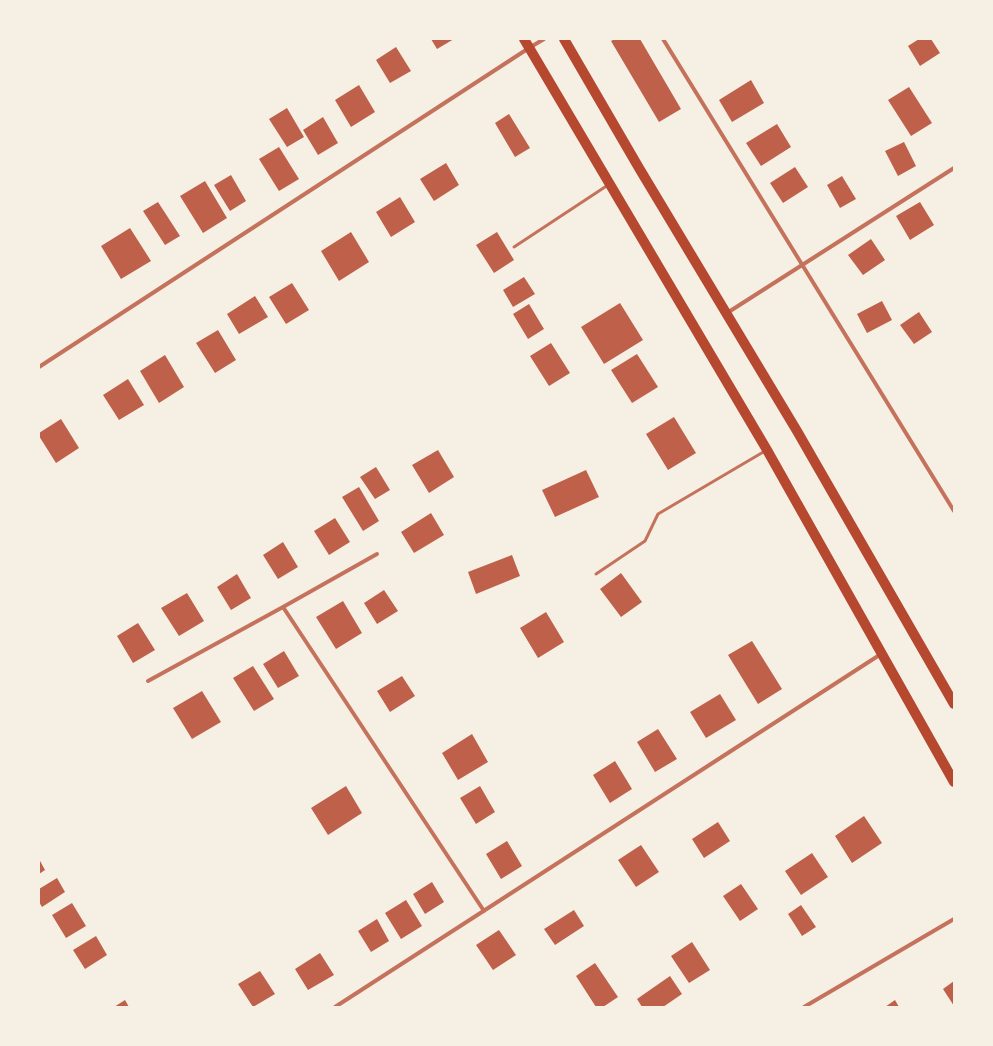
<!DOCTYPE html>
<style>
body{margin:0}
#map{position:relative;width:993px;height:1046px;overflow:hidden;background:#f6efe4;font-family:"Work Sans",sans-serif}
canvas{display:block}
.frame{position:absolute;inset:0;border:40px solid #f6efe4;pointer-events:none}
</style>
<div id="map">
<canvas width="993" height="1046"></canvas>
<div class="frame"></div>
</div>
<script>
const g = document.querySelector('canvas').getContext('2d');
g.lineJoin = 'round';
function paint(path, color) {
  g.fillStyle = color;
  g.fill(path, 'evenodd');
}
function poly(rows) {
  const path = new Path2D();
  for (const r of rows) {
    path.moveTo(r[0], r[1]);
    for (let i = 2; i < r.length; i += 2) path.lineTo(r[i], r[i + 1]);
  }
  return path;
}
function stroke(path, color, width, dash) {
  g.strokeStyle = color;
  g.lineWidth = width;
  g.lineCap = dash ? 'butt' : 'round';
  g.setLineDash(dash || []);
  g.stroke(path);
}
paint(poly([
 [431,39,454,39,437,49],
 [615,39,640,39,681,109,659,122,611,41],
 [919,39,931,39,940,53,920,66,908,46],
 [396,47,411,71,390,83,376,60],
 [751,80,764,103,732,122,719,100],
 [359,85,375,112,351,127,335,100],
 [909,87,932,123,911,136,888,100],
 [287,108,304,137,287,147,269,119],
 [509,114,530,148,515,157,495,123],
 [323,117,338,143,318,155,303,130],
 [777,124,791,147,761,166,746,143],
 [904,142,916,166,898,176,885,151],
 [279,147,299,179,279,191,259,159],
 [446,163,459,185,434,201,420,179],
 [795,167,808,187,783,203,770,183],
 [231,175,246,201,230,211,214,185],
 [842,176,856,199,840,208,827,185],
 [205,181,227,218,203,233,180,196],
 [400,197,415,222,391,237,376,212],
 [158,202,180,236,165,245,143,211],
 [920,202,934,225,910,240,896,216],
 [130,228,151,261,121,279,101,246],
 [351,232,369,262,339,281,321,251],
 [497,232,514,260,494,273,476,245],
 [871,239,885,260,863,275,848,255],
 [524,277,535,294,513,307,503,290],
 [292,283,309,310,286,324,269,297],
 [255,296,268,317,239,334,227,314],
 [882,301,892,320,867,333,857,314],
 [620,303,643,340,604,364,581,327],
 [529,304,544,329,528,339,513,314],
 [919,312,932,332,914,344,900,325],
 [218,330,236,360,215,373,196,343],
 [551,343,570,373,549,386,530,356],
 [637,354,658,387,632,403,611,370],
 [165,355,184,387,159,403,140,371],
 [128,379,144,405,119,420,103,395],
 [674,417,696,453,668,470,646,434],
 [61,419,79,448,56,463,39,436,39,433],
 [438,450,454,477,429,493,412,465],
 [376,467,390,490,375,499,360,477],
 [586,470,599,497,555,517,542,490],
 [359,487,379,521,363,531,342,497],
 [431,513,444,535,414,553,401,532],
 [335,518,350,542,329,555,314,531],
 [283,542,298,567,278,579,263,555],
 [512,555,520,576,476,594,468,572],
 [621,573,642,602,621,617,600,589],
 [237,574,251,598,231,610,217,587],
 [384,590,398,611,377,624,364,603],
 [187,593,204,621,179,636,161,608],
 [343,601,362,633,336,649,316,617],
 [546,612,564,642,538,658,520,628],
 [138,623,155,650,133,663,117,636],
 [752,641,782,689,758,704,728,655],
 [284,651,299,676,278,688,263,664],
 [253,666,274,699,254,711,233,678],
 [402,676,415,696,390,712,377,691],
 [202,691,221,722,192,739,173,708],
 [720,694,736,720,706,738,690,712],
 [658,729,677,759,655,772,637,742],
 [472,734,488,762,458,780,442,753],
 [615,761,632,789,610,803,593,775],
 [346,786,362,813,328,835,311,808],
 [480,786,495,812,476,824,460,798],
 [864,816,882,843,852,863,835,836],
 [718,822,730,841,704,858,692,839],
 [507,841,522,866,501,879,486,854],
 [641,845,659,872,636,887,618,860],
 [812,853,828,877,801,895,785,871],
 [39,859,45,870,39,874],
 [57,878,65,892,42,907,39,902,39,889],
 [432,882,444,902,425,914,413,894],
 [741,884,758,909,740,921,723,896],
 [406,900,422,926,401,939,385,913],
 [72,903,86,926,66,938,52,915],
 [801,905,816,927,802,936,788,914],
 [574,910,584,926,555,945,544,929],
 [377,919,389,941,371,952,358,931],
 [499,930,516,955,493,970,476,945],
 [96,936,107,955,85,969,73,950],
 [692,942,710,970,689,983,671,956],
 [320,953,334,975,308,990,295,969],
 [595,963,618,997,603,1007,596,1007,576,976],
 [260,971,275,994,253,1007,238,984],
 [670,976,682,994,663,1007,642,1007,637,999],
 [954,981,954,1006,943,989],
 [125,1000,129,1007,114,1007],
 [895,1000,899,1007,885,1007]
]), '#bf614a');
stroke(poly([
 [514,247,608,185],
 [596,574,645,541,658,514,765,451]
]), '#c5725c', 3);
stroke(poly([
 [663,39,954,511],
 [727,313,954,168],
 [39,367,529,48,544,39],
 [283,607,484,911],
 [148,681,283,607,377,554],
 [335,1007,881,654],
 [804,1007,954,919]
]), '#c5725c', 4);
stroke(poly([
 [524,39,767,450,954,782],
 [564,39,639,168,797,431,954,704]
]), '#b5482f', 10);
</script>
